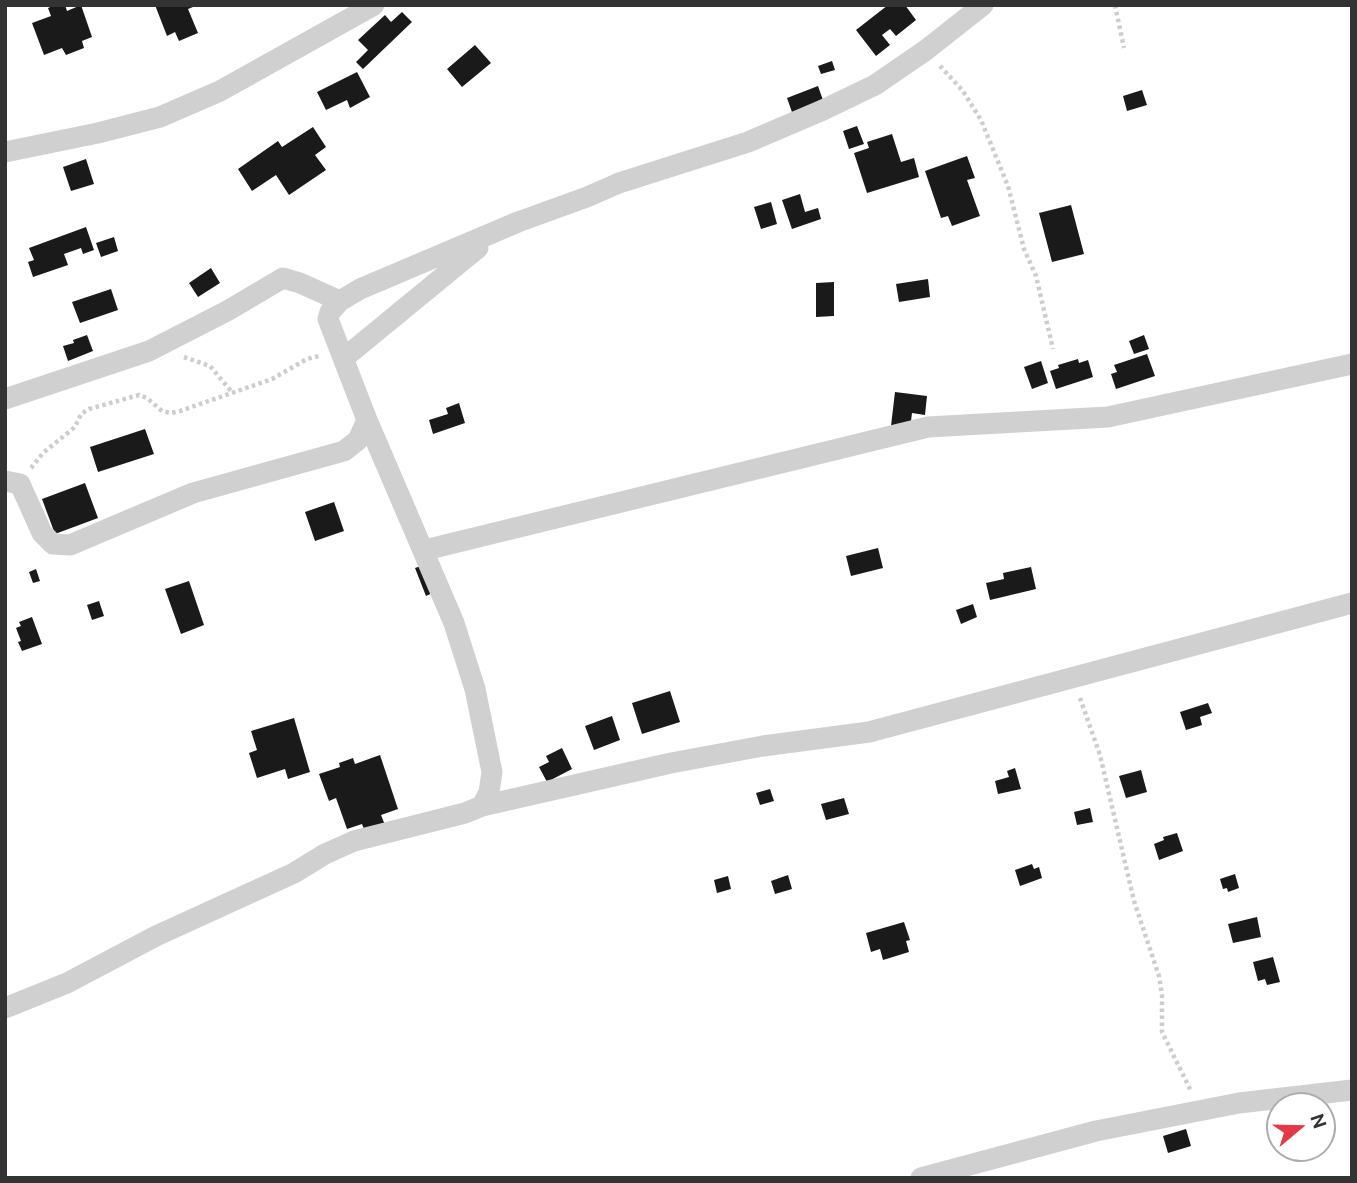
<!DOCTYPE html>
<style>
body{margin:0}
#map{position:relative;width:1357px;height:1183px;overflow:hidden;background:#fff;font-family:Ubuntu,sans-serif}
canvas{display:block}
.frame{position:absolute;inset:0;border:7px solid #333;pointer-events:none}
.north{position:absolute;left:1266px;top:1092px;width:70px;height:70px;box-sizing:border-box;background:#fff;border:2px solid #adadad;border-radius:50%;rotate:71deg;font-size:19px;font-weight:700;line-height:28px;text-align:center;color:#333}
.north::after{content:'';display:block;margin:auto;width:24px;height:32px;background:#e63946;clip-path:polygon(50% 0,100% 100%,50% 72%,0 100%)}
</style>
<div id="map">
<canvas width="1357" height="1183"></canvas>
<div class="frame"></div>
<div class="north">N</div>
</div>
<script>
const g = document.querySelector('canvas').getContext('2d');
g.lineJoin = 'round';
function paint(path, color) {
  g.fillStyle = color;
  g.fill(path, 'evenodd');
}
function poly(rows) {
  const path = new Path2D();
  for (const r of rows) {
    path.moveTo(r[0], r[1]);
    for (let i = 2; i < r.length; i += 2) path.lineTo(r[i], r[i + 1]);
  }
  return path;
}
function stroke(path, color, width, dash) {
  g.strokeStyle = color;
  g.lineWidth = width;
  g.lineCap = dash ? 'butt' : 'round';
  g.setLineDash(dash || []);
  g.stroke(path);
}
paint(poly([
 [55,5,65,5,67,11,81,5,92,37,82,41,84,48,66,55,62,48,44,55,32,23,51,16,48,8],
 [155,5,198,5,188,9,198,33,179,41,175,32,167,36],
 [888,5,905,5,916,20,896,36,890,29,882,35,890,45,876,56,856,30],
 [402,12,412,22,363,69,356,62,368,50,358,40,385,15,391,22],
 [475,45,491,63,462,87,447,69],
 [832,61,835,70,821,74,818,66],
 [357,72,370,97,350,108,347,100,326,110,317,92],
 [818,86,824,103,793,115,787,98],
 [1142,90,1147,105,1127,111,1123,96],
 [857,126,864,144,849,149,843,131],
 [313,127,326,147,315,155,326,170,289,195,276,175,252,191,238,169,278,141,282,147],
 [892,134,901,162,914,158,919,177,867,193,854,153,869,148,867,142],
 [967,156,975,178,967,180,980,216,952,226,948,216,941,218,925,171],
 [86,159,94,184,71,191,63,167],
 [800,194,805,212,818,208,821,219,792,229,782,200],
 [771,202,777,224,761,229,754,207],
 [1071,205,1084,254,1052,262,1039,213],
 [86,227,94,250,83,254,81,248,64,254,68,265,33,277,28,262,34,260,29,248],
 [114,237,118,251,101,257,96,243],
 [211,268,220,283,198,297,189,283],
 [928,279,930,297,899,302,896,284],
 [834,282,834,316,816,317,816,283],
 [111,289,118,310,80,323,72,302],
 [87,335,93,351,68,361,63,346,74,343,73,340],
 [1144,335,1149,349,1134,354,1129,341],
 [1147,354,1155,376,1116,389,1111,374,1117,372,1114,365],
 [1078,359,1079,363,1088,360,1093,377,1056,389,1050,371,1059,368,1058,365],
 [1041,361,1048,383,1032,389,1024,367],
 [895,392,927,396,925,415,912,413,910,429,891,426],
 [459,403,465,423,433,434,429,420,448,414,446,408],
 [145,429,154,454,98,472,90,447],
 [85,483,98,518,55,534,42,499],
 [334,502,344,531,315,541,305,512],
 [878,548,883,568,851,576,846,556],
 [427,564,437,591,426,596,415,568],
 [1031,567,1036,589,990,600,986,583,1004,579,1003,573],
 [36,569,40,581,33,583,29,572],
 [189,581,204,625,181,634,165,589],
 [99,601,104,616,92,620,87,605],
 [973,604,977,617,961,624,956,610],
 [32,617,42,644,22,651,18,642,21,641,16,628,21,626,19,622],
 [670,691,680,722,642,734,632,703],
 [1208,703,1212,713,1200,717,1202,725,1186,730,1180,712],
 [612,716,620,740,594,750,585,726],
 [294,718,310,772,288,779,285,769,257,778,249,753,257,750,251,731],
 [562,748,572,769,547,782,539,767,549,762,546,756],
 [380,755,398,809,381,815,385,825,365,832,362,824,347,829,336,798,329,801,319,774,340,767,339,763,353,758,355,764],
 [1015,768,1021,789,998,794,995,781,1009,777,1007,771],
 [1141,770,1147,792,1126,798,1119,776],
 [770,789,774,801,760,805,756,793],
 [844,798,849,814,826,820,821,804],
 [1090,808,1093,822,1077,825,1074,812],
 [1177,833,1183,851,1159,860,1154,844,1164,840,1163,837],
 [1032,864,1034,869,1039,867,1042,878,1020,886,1015,870],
 [1235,874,1239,888,1228,892,1227,888,1223,889,1220,879],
 [788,875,792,889,775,894,771,881],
 [728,876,731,889,717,893,714,880],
 [1257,917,1261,937,1233,943,1228,924],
 [904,922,910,940,906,941,909,952,883,960,880,949,871,952,866,933],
 [1273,957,1280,982,1267,985,1265,979,1258,981,1253,962],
 [1186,1129,1191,1146,1168,1153,1163,1136]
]), '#1a1a1a');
stroke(poly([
 [1115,5,1124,48],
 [940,66,963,91,981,120,1008,186,1024,249,1036,276,1053,349],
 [184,357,210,366,231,391],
 [31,468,43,453,75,427,81,414,89,409,139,395,147,398,162,411,171,413,180,411,272,379,307,359,319,356],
 [1080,698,1100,755,1134,901,1159,976,1162,995,1162,1032,1191,1091]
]), '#cdcdcd', 4.5, [3.5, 3.5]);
stroke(poly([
 [5,152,98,133,160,117,220,91,374,5],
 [344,358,478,248],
 [5,399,149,351,227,311,283,278,300,283,340,301],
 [5,481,20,484,42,533,53,544,70,545,193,493,344,451,358,440,367,420,328,319,330,312,340,301,360,289,518,222,587,197,619,183,748,142,823,110,875,85,926,50,983,5],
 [425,550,928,427,1108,417,1352,364],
 [482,806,671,763,763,746,869,732,1352,603],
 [5,1008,67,983,156,936,294,873,325,854,354,841,465,813,482,806,489,792,492,772,475,689,454,623,367,420],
 [921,1178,1096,1131,1239,1103,1352,1090]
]), '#d0d0d0', 21);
</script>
